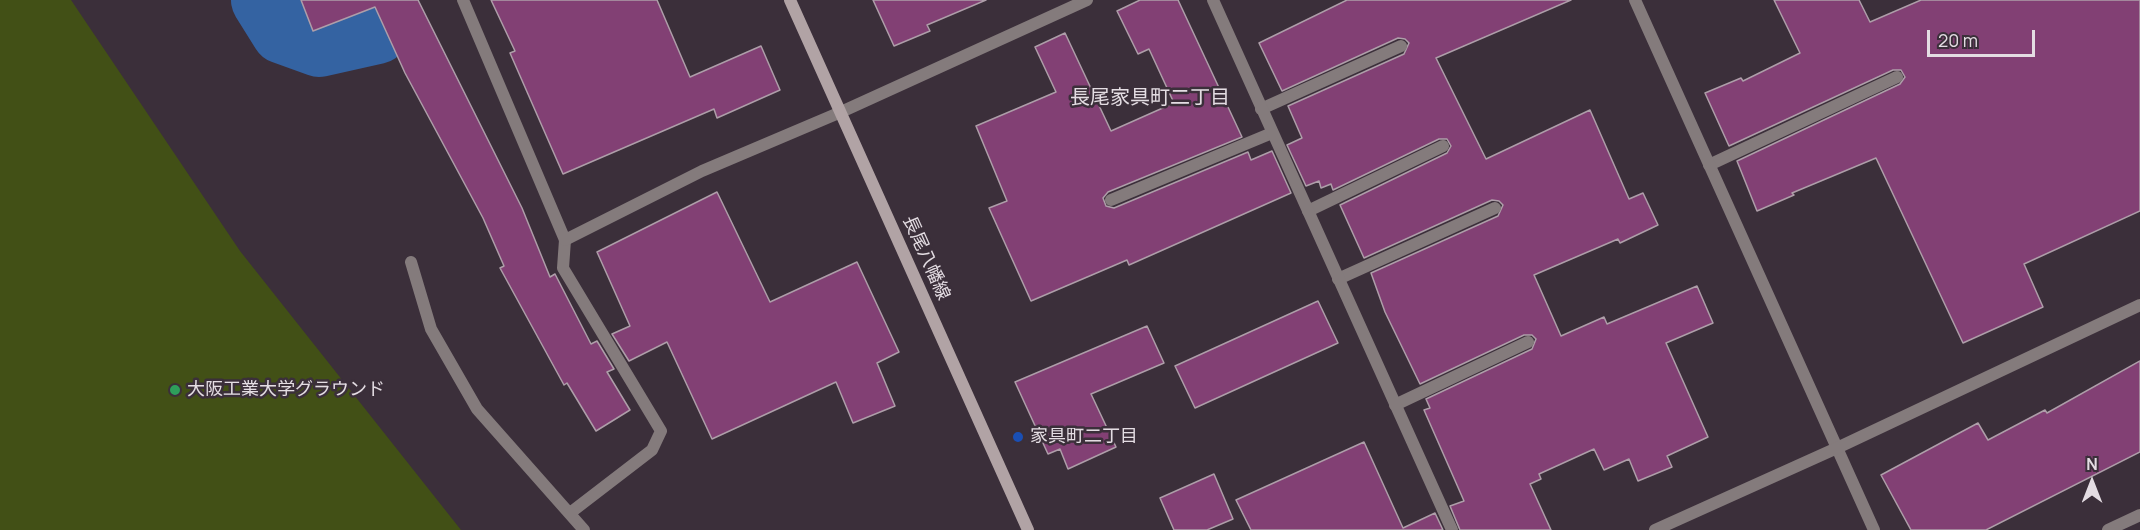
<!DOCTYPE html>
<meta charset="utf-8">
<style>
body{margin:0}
#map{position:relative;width:2140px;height:530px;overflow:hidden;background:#3b2f3a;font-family:Manrope,sans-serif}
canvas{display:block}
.north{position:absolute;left:2062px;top:452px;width:60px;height:60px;-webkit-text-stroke:4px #3b2f3a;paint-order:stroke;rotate:0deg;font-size:16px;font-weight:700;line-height:24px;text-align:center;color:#e4dde3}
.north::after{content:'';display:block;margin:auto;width:21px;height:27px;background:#e4dde3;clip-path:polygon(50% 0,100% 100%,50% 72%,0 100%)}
.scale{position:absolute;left:1927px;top:30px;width:108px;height:27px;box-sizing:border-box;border:3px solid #e4dde3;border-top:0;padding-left:8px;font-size:18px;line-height:21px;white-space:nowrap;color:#e4dde3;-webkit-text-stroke:4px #3b2f3a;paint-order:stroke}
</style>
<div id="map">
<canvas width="2140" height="530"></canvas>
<div class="north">N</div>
<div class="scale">20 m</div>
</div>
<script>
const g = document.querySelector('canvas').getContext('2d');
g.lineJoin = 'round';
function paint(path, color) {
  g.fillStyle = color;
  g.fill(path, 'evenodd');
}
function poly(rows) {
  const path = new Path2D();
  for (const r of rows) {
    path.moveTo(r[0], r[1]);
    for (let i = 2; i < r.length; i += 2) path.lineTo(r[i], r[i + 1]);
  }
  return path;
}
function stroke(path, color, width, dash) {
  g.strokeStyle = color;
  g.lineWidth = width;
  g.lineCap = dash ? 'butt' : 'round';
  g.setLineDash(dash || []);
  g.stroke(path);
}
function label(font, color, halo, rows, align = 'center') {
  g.font = font + ' Manrope,"Noto Sans JP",sans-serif';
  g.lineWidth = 5;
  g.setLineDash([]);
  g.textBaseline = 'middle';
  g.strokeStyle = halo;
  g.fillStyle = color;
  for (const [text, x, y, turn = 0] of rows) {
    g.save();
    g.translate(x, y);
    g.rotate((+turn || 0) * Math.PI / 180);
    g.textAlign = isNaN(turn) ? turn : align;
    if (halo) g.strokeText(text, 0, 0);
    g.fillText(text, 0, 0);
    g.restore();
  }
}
paint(poly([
 [0,0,71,0,240,251,461,530,0,530]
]), '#425016');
stroke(poly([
 [263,0,283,32,319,45,377,32]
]), '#3463a2', 64);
const building = poly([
 [301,0,418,0,522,208,550,277,555,274,591,344,597,341,614,369,607,372,630,410,596,431,567,383,564,385,500,268,504,266,483,218,405,73,375,7,313,31,301,0],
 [491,0,657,0,690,77,761,46,780,90,717,118,714,109,563,174,510,53,515,51,491,0],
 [873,0,986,0,927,25,930,31,894,46,873,0],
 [1140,0,1178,0,1242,137,1108,192,1103,198,1106,206,1114,208,1248,152,1251,160,1272,151,1291,193,1129,265,1127,260,1031,301,989,208,1007,201,976,126,1056,92,1035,47,1065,33,1111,131,1174,103,1149,49,1138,54,1117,11,1140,0],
 [1347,0,1571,0,1436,58,1486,159,1590,110,1629,199,1643,193,1658,225,1620,243,1618,239,1534,275,1561,336,1604,317,1607,324,1697,286,1713,323,1666,343,1708,437,1667,456,1672,467,1638,481,1629,459,1604,470,1594,449,1539,474,1541,479,1530,484,1551,530,1460,530,1450,506,1464,501,1424,410,1430,408,1426,399,1532,349,1536,339,1532,335,1524,335,1420,384,1385,312,1371,273,1498,216,1503,205,1499,201,1492,200,1364,258,1340,205,1447,153,1451,146,1447,139,1439,139,1333,190,1331,184,1321,188,1319,181,1306,186,1287,145,1302,138,1288,106,1404,54,1409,43,1405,39,1398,38,1282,91,1259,43,1347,0],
 [1774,0,1859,0,1870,22,1921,0,2140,0,2140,211,2024,264,2043,307,1963,343,1876,158,1792,193,1794,195,1757,211,1737,161,1900,84,1905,77,1901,70,1893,70,1729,146,1705,93,1741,78,1743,81,1800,53,1774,0],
 [717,192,770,302,857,262,899,352,877,363,895,406,853,423,836,382,712,439,667,342,629,361,612,334,630,326,597,252,717,192],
 [1318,301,1338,343,1195,408,1175,366,1318,301],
 [1147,326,1164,363,1091,394,1116,447,1068,469,1060,449,1048,454,1015,382,1147,326],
 [2140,361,2140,452,1986,530,1911,530,1881,475,1978,423,1988,440,2045,410,2047,413,2140,361],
 [1364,442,1403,528,1435,513,1443,530,1251,530,1236,500,1364,442],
 [1214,474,1233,519,1207,530,1174,530,1160,498,1214,474]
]);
paint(building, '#824074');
stroke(building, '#ae9ea9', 1.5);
stroke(poly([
 [1261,109,1401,46],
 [1709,165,1897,77],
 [1111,200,1272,133],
 [1308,211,1443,146],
 [565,240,563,268,661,431,652,450,570,513],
 [411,262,431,329,477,409,584,530],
 [1338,279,1495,208],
 [1395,405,1528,342]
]), '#847b7c', 12);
stroke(poly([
 [463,0,565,240,702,171,841,112,1087,0],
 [1635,0,1874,530],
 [2108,530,2140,515]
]), '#847b7c', 12);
stroke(poly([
 [1213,0,1452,530],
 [1655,530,1837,448,2140,305]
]), '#847b7c', 12);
stroke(poly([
 [790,0,1028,530]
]), '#b1a3a5', 12);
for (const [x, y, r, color] of [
 [175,390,6,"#2e9e5b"],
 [1018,437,6,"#1a4fb4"]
]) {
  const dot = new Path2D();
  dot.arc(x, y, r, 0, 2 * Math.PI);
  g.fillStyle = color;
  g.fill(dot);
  stroke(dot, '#3b2f3a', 2);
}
label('18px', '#e4dde3', '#3b2f3a', [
 ["長尾八幡線",926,258,66]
]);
label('18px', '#e4dde3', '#3b2f3a', [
 ["大阪工業大学グラウンド",187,390],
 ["家具町二丁目",1030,437]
], 'left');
label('20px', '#e4dde3', '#3b2f3a', [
 ["長尾家具町二丁目",1150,98]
]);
</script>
